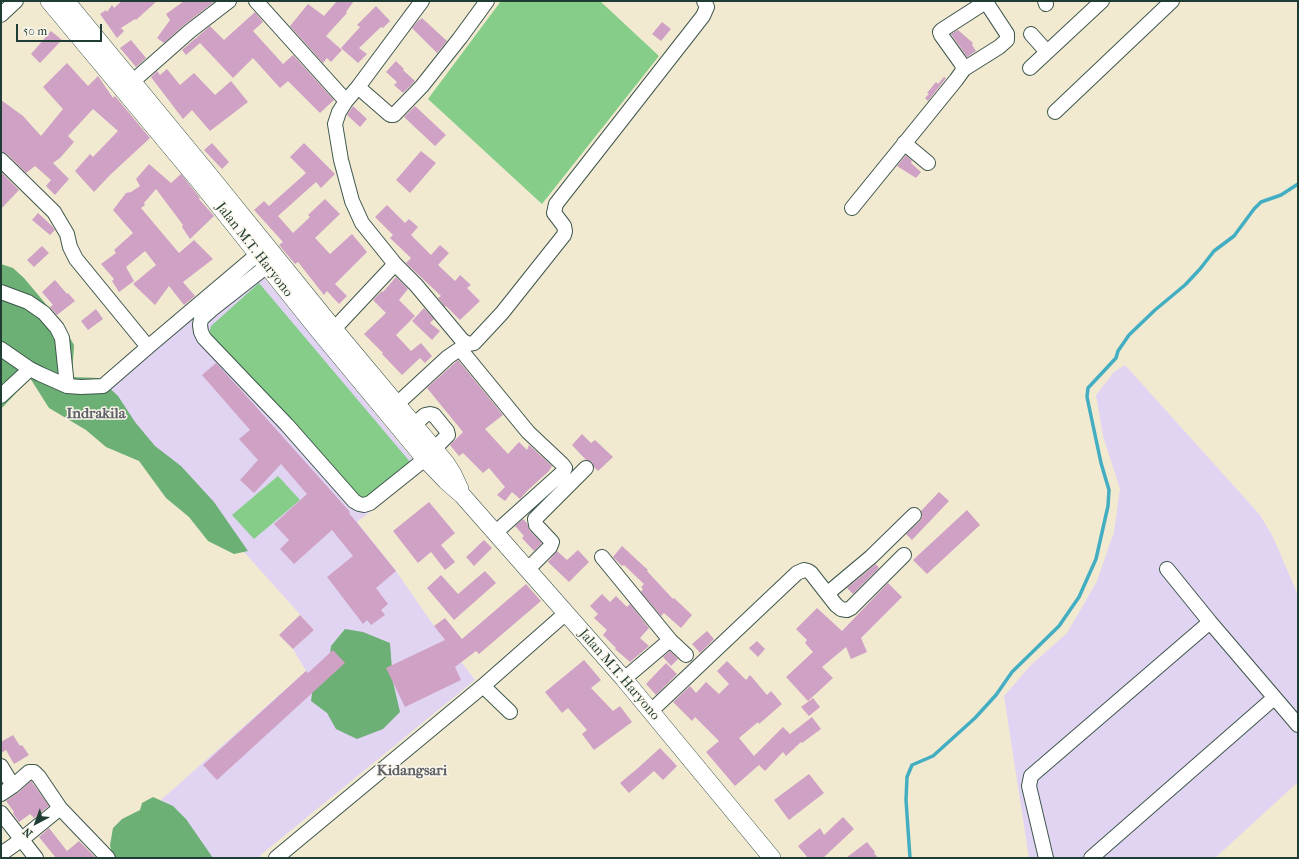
<!DOCTYPE html>
<style>
body{margin:0}
#map{position:relative;width:1299px;height:859px;overflow:hidden;background:#f1ead1;font-family:"IM FELL French Canon",serif}
canvas{display:block}
.frame{position:absolute;inset:0;border:2px solid #1f3d34;pointer-events:none}
.north{position:absolute;left:16px;top:803px;width:40px;height:40px;-webkit-text-stroke:3px #fbf7ec;paint-order:stroke;rotate:221deg;font-size:11px;font-weight:700;line-height:16px;text-align:center;color:#1f3d34}
.north::after{content:'';display:block;margin:auto;width:14px;height:18px;background:#1f3d34;clip-path:polygon(50% 0,100% 100%,50% 72%,0 100%)}
.scale{position:absolute;left:16px;top:24px;width:86px;height:18px;box-sizing:border-box;border:2px solid #1f3d34;border-top:0;padding-left:5px;font-size:12px;line-height:14px;white-space:nowrap;color:#1f3d34;-webkit-text-stroke:3px #fbf7ec;paint-order:stroke}
</style>
<div id="map">
<canvas width="1299" height="859"></canvas>
<div class="frame"></div>
<div class="north">N</div>
<div class="scale">50 m</div>
</div>
<script>
const g = document.querySelector('canvas').getContext('2d');
g.lineJoin = 'round';
function paint(path, color) {
  g.fillStyle = color;
  g.fill(path, 'evenodd');
}
function poly(rows) {
  const path = new Path2D();
  for (const r of rows) {
    path.moveTo(r[0], r[1]);
    for (let i = 2; i < r.length; i += 2) path.lineTo(r[i], r[i + 1]);
  }
  return path;
}
function stroke(path, color, width, dash) {
  g.strokeStyle = color;
  g.lineWidth = width;
  g.lineCap = dash ? 'butt' : 'round';
  g.setLineDash(dash || []);
  g.stroke(path);
}
function label(font, color, halo, rows, align = 'center') {
  g.font = font + ' "IM FELL French Canon",serif';
  g.lineWidth = 3;
  g.setLineDash([]);
  g.textBaseline = 'middle';
  g.strokeStyle = halo;
  g.fillStyle = color;
  for (const [text, x, y, turn = 0] of rows) {
    g.save();
    g.translate(x, y);
    g.rotate((+turn || 0) * Math.PI / 180);
    g.textAlign = isNaN(turn) ? turn : align;
    if (halo) g.strokeText(text, 0, 0);
    g.fillText(text, 0, 0);
    g.restore();
  }
}
paint(poly([
 [252,263,422,471,357,522,396,571,434,626,475,680,257,858,180,858,143,816,306,671,293,649,314,630,102,394],
 [1125,365,1260,515,1273,537,1298,595,1298,782,1215,858,1029,858,1004,696,1030,666,1067,633,1097,581,1114,532,1120,489,1103,436,1096,395,1114,372]
]), '#e1d4f3');
paint(poly([
 [501,1,600,1,659,56,542,204,428,99],
 [259,283,411,463,365,500,353,497,209,333,211,326],
 [278,476,300,500,254,539,232,515]
]), '#85cd89');
paint(poly([
 [1,264,13,268,24,278,60,321,74,345,72,377,99,378,118,396,135,422,155,446,181,466,214,502,248,551,234,554,208,541,189,517,166,498,139,461,106,447,86,430,49,408,30,378,1,409],
 [345,629,363,632,390,643,393,682,400,712,383,729,357,739,336,729,327,713,311,701,313,687,328,671,331,646],
 [153,797,173,806,186,819,213,858,113,858,110,845,113,828,122,819,140,810,142,803]
]), '#6cb075');
stroke(poly([
 [910,858,906,800,907,777,912,765,933,756,975,718,996,695,1012,672,1059,626,1079,597,1096,559,1108,506,1109,490,1101,463,1087,397,1088,388,1116,358,1118,351,1129,335,1155,310,1185,285,1200,269,1214,251,1234,236,1254,209,1261,202,1281,195,1298,184]
]), '#43aec2', 3.5);
paint(poly([
 [122,1,157,1,136,20,135,19,121,28,124,31,117,38,100,14,106,10,107,12,112,5,114,8],
 [184,1,215,1,184,25,164,43,157,38,170,20,166,14],
 [337,1,354,1,346,12,347,13,326,36,342,50,331,62,327,58,323,63,290,26,308,4,324,16],
 [376,6,390,21,383,28,381,27,359,48,367,54,358,63,341,48,360,27,357,25],
 [255,12,263,22,253,31,283,64,293,55,334,100,320,113,288,81,280,88,253,58,233,78,200,43,186,55,182,50,210,26,224,40],
 [422,18,447,41,437,53,412,28,418,21],
 [662,22,671,29,661,41,652,34],
 [958,30,973,43,972,45,976,51,967,57,951,34],
 [51,31,62,40,40,63,31,54],
 [131,40,146,58,136,67,120,48],
 [396,61,404,69,403,70,415,81,403,93,394,85,397,82,386,72],
 [67,63,88,86,98,76,113,98,115,96,150,138,110,175,94,192,75,171,90,154,93,157,118,131,93,109,68,136,74,142,60,158,53,163,69,179,55,195,46,186,51,180,35,166,26,173,7,154,1,152,1,100,23,116,41,136,63,109,43,87],
 [167,69,180,85,194,73,215,95,231,81,248,102,210,131,192,110,183,119,151,77,157,71,160,75],
 [944,77,946,78,928,101,925,98,929,94,927,93,936,82,938,84],
 [353,106,367,119,360,127,347,115],
 [415,106,446,135,435,146,404,117],
 [212,143,229,162,222,169,204,150],
 [304,143,335,174,321,188,316,182,278,216,293,233,310,217,308,215,325,199,340,214,315,238,330,254,352,234,367,252,335,284,347,296,339,304,327,291,324,295,298,262,295,264,279,245,283,242,254,210,264,201,269,206,306,173,290,157],
 [421,151,436,163,410,193,396,180],
 [906,155,912,161,911,163,921,172,916,178,897,166],
 [149,164,171,183,181,174,200,198,199,199,214,216,190,239,182,227,183,225,156,189,144,203,145,205,141,208,179,253,194,240,213,259,183,282,195,296,184,305,169,286,155,305,133,284,156,265,145,251,126,267,134,281,119,292,112,281,114,279,101,264,116,253,114,250,133,233,113,210,126,193,131,192,140,186,136,179],
 [1,172,19,190,1,209],
 [387,205,405,223,409,219,418,227,411,235,431,255,440,245,449,253,438,265,455,281,460,275,471,285,467,288,480,301,460,320,446,306,445,307,438,298,441,296,406,263,411,258,390,238,393,235,375,217],
 [38,213,52,226,55,230,50,235,32,220],
 [42,246,49,253,34,267,27,260],
 [396,277,408,289,399,300,415,316,396,335,411,351,421,343,432,356,425,363,420,358,402,375,382,354,383,353,364,334,386,313,373,300,382,291,383,292],
 [55,280,67,294,68,293,75,301,57,315,50,307,53,305,42,292],
 [424,308,434,319,430,323,440,331,432,340,412,321],
 [96,309,103,319,88,330,81,321],
 [458,360,503,415,485,429,508,454,519,442,527,450,529,445,552,466,549,471,527,491,520,499,512,492,505,501,497,495,505,487,489,468,483,473,463,453,459,456,450,445,463,432,427,388],
 [216,363,241,390,350,512,349,513,396,571,376,588,388,604,381,610,385,615,371,625,367,620,363,624,327,577,353,556,332,530,294,564,280,549,289,540,274,524,307,494,281,464,254,493,240,480,258,460,239,439,250,430,202,375],
 [582,434,591,443,595,440,613,457,598,471,594,467,592,462,586,460,572,445],
 [939,492,949,501,912,540,906,534,920,521,922,517,921,511],
 [429,502,455,533,441,545,455,562,445,570,431,552,418,563,393,531],
 [967,510,980,525,927,574,913,560],
 [523,519,527,523,530,531,542,543,534,551,522,538,524,536,515,526],
 [484,540,492,548,474,566,466,557],
 [622,546,648,570,647,571,673,599,674,598,692,615,681,628,664,613,661,616,641,592,643,589,641,587,644,584,624,565,622,566,613,557],
 [578,550,589,562,569,582,548,562,557,551,567,560],
 [876,564,879,568,853,594,847,588],
 [485,571,496,583,454,620,427,588,441,575,458,594],
 [888,583,902,597,861,638,867,652,851,659,846,647,822,667,833,678,808,701,786,677,813,652,805,643,807,640,796,629,817,608,842,631],
 [526,584,541,601,479,654,476,651,455,667,461,680,405,707,386,668,445,640,434,626,445,618,462,639],
 [602,594,610,602,616,596,627,607,630,604,649,628,640,638,649,646,630,662,615,649,616,648,603,635,607,630,594,618,598,614,590,606],
 [300,615,314,630,293,649,279,635],
 [707,631,714,639,700,653,692,644],
 [757,641,765,649,758,657,749,648],
 [333,650,345,663,217,780,203,765,306,671,308,673],
 [670,651,678,659,671,666,663,657],
 [584,660,601,680,591,688,613,711,620,706,632,722,594,750,582,734,587,730,568,708,562,713,545,692],
 [727,661,746,680,750,675,767,695,771,691,782,704,759,724,758,722,739,738,754,756,783,727,790,734,812,717,821,729,802,743,801,742,786,756,783,752,765,771,759,765,735,786,706,752,719,741,695,717,692,721,673,702,690,686,696,693,706,682,719,694,729,684,717,671],
 [666,663,677,674,656,695,646,684],
 [813,698,820,707,809,716,801,707],
 [13,735,20,746,22,745,29,755,14,764,6,750,1,753,1,742],
 [660,748,677,766,663,780,654,771,629,793,620,783,638,768],
 [809,774,824,793,789,820,774,800],
 [31,781,49,806,34,818,30,814,19,822,14,815,13,813,14,812,6,801,19,792],
 [843,817,854,829,823,858,808,858,798,846,820,828,824,835],
 [49,828,67,851,79,841,96,858,56,858,39,837],
 [867,842,875,852,874,853,878,858,846,858]
]), '#cfa1c4');
const minor = poly([
 [256,1,346,101],
 [1045,1,1046,4],
 [1,15,16,1],
 [1031,34,1047,52],
 [1030,68,1102,1],
 [964,69,999,47,1007,40,1007,34,986,2],
 [132,82,190,31,229,1],
 [358,87,389,114,391,115,394,115,422,86,460,38,487,1],
 [1055,112,1172,1],
 [904,143,928,163],
 [1,160,54,212,67,234,70,247,76,259,148,347,103,386,81,387,67,386,40,374,30,369,1,349],
 [852,208,956,80,964,69,961,63,941,35,940,32,942,30,987,1],
 [395,264,362,223,352,201,341,160,335,124,339,112,346,101,358,87,422,1],
 [267,266,211,310,201,319,200,325,201,332,204,338,287,425,354,501,359,504,364,505,370,503,425,459],
 [1,292,28,302,44,313,57,328,62,338,67,386],
 [334,329,395,264,416,285,462,340,468,344,474,343,502,313,564,235,565,231,564,226,554,213,556,204,703,16,707,7,704,1],
 [148,347,265,248],
 [460,349,528,432,562,464,565,468,563,472,496,532],
 [1,396,30,369],
 [397,404,448,357,467,344],
 [414,425,425,415,430,414,434,415,447,431,448,435,434,449],
 [602,557,670,640,624,679],
 [528,569,550,547,552,542,536,525,535,519,586,468],
 [1167,569,1210,622,1298,725],
 [828,593,871,557,914,515],
 [670,640,686,655],
 [483,686,510,712],
 [651,711,797,573,804,570,808,571,811,573,836,605,841,609,847,610,851,608,904,555],
 [1,766,13,786],
 [1,794,13,786,29,772,34,772,39,777,60,808,108,858],
 [1,813,36,858],
 [1,854,21,840,60,808],
 [276,858,483,686,566,613],
 [1046,858,1029,786,1031,776,1210,622],
 [1091,858,1274,698]
]);
const major = poly([
 [49,1,199,181,318,330,425,459,446,481,462,495,624,679,772,858],
 [66,1,206,171,334,329,446,463,453,474,460,489]
]);
stroke(minor, '#3e574c', 16);
stroke(major, '#3e574c', 18);
stroke(minor, '#fff', 14);
stroke(major, '#fff', 17);
label('14px', '#1f3d34', '#fbf7ec', [
 ["Jalan M.T. Haryono",254,250,52],
 ["Jalan M.T. Haryono",619,675,49]
]);
label('bold 15px', '#5d6066', '#fbf7ec', [
 ["Indrakila",96,414],
 ["Kidangsari",412,771]
]);
</script>
